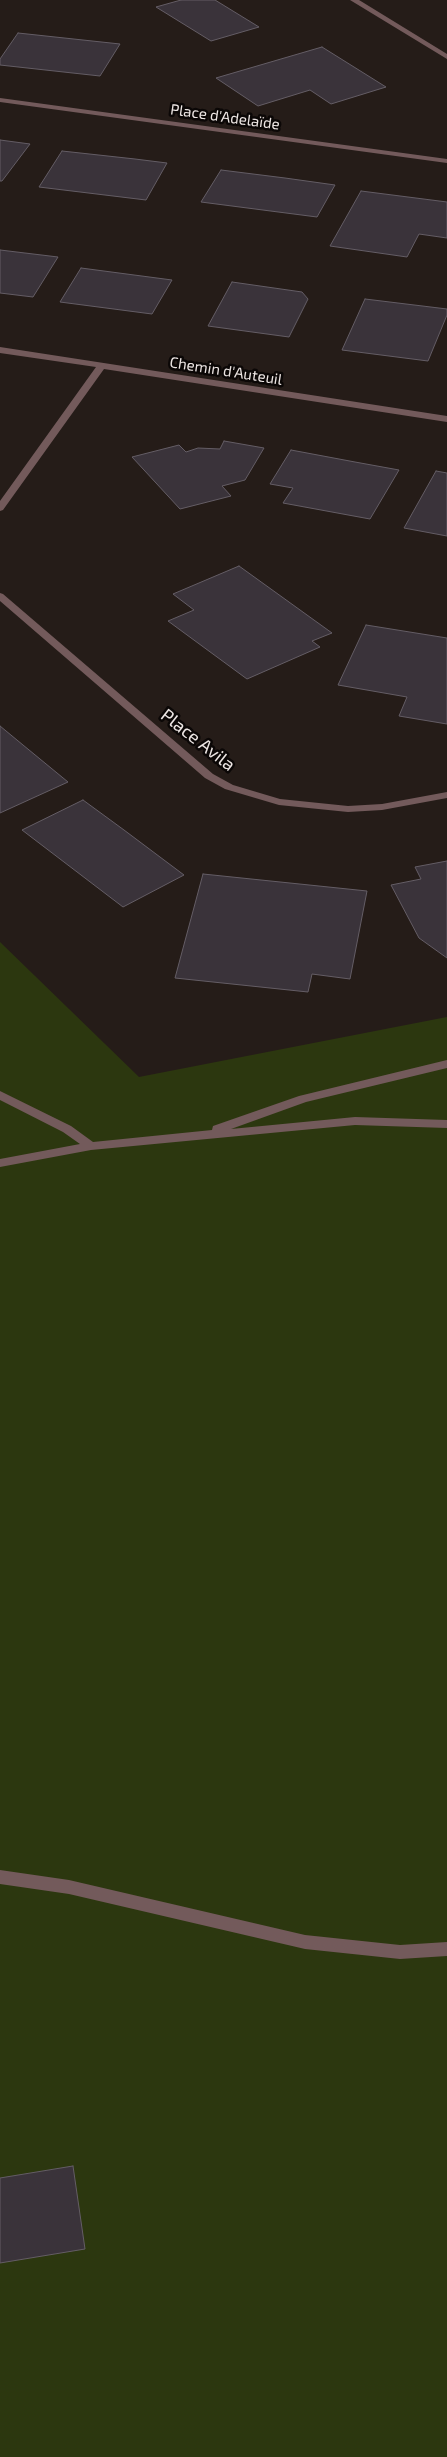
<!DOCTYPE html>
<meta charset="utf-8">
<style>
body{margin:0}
canvas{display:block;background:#251c18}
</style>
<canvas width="447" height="2457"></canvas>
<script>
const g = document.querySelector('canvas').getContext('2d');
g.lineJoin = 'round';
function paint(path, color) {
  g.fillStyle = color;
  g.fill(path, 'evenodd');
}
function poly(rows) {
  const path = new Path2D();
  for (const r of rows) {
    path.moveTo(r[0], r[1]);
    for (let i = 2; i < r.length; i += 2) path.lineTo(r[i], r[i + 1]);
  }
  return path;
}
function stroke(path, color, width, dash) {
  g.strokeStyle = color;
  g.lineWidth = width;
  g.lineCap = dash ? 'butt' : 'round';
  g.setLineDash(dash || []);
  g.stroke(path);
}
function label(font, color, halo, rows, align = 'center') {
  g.font = font + ' "Exo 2",sans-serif';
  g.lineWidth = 5;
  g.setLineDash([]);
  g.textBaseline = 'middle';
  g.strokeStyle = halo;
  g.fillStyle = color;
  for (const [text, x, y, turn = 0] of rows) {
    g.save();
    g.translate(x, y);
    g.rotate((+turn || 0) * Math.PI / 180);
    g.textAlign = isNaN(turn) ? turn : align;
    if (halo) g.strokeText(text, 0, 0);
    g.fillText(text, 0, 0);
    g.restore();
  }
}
paint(poly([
 [0,942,139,1077,447,1017,447,2457,0,2457]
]), '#2c370f');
const building = poly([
 [181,0,215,0,259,27,211,41,156,7,181,0],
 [18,33,120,44,100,76,0,65,0,59,18,33],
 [322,47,386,87,331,104,310,90,258,106,216,78,322,47],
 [0,140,30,144,2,181,0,181,0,140],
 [62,151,135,159,167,163,146,200,39,187,62,151],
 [221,170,285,178,335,185,317,217,201,202,221,170],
 [361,191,447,202,447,238,419,234,407,257,330,246,361,191],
 [0,250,58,257,33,297,0,293,0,250],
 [81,268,172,280,152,314,60,302,81,268],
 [232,282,302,292,308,299,289,337,208,326,232,282],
 [365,299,447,309,447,315,428,361,342,350,365,299],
 [224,441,264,448,245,480,222,486,231,496,180,509,132,457,179,445,186,452,198,448,220,449,224,441],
 [291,450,355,462,399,470,370,519,283,503,293,488,270,484,291,450],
 [436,471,447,473,447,536,404,528,436,471],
 [239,566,332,633,312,641,320,647,247,679,168,621,194,610,173,594,239,566],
 [366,625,447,638,447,724,399,716,407,697,338,685,366,625],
 [0,726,23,745,68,782,0,813,0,726],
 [83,800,124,830,184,875,123,907,22,830,83,800],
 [447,861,447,958,419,938,391,885,421,879,415,867,447,861],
 [203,874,367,891,350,979,312,974,308,992,175,978,203,874],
 [73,2166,85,2249,0,2263,0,2178,73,2166]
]);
paint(building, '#3a333a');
stroke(building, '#645d65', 1);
paint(poly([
 [350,0,359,0,447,54,447,59,350,0],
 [0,98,447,159,447,163,0,102,0,98],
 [0,347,447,416,447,422,104,369,3,510,0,511,0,501,96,367,0,353,0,347],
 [0,593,3,594,213,774,233,785,280,799,348,806,382,804,447,792,447,798,382,810,348,812,279,805,225,789,205,778,0,601,0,593],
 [447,1060,447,1068,306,1102,231,1129,355,1117,447,1120,447,1128,355,1125,91,1150,0,1167,0,1159,80,1144,63,1132,0,1100,0,1091,71,1126,93,1142,212,1130,213,1126,299,1096,447,1060],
 [0,1870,69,1880,305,1935,400,1945,447,1942,447,1956,400,1959,305,1949,69,1894,0,1884,0,1870]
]), '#735a5b');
label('15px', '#ece5e3', '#0b0706', [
 ["Place d'Adelaïde",225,117,8],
 ["Chemin d'Auteuil",226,371,9]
]);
label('18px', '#ece5e3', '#0b0706', [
 ["Place Avila",198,740,38]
]);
</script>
